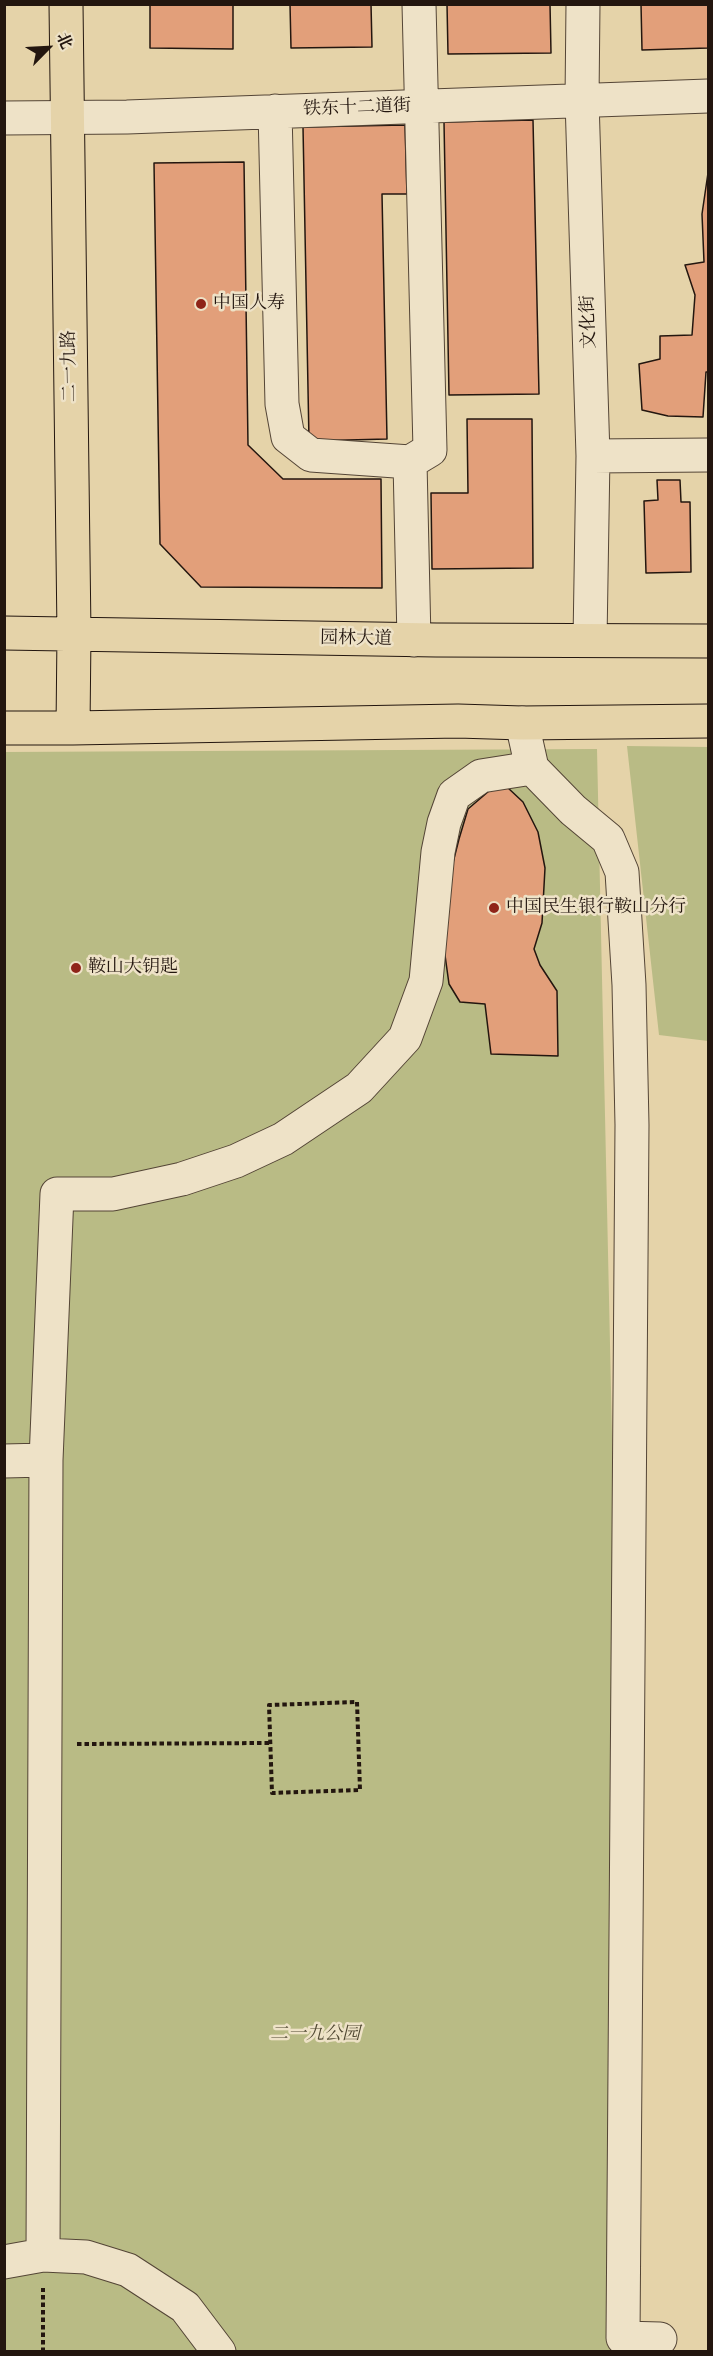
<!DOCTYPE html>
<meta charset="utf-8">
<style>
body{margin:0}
#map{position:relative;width:713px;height:2356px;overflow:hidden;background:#e5d3a9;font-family:Alegreya,"Noto Serif SC",serif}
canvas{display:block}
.frame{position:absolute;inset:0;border:6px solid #23160f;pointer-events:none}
.north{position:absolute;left:18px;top:18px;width:60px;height:60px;-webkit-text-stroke:4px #eee2c7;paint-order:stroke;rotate:66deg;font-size:16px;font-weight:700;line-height:24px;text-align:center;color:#23160f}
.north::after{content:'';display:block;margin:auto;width:21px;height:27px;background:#23160f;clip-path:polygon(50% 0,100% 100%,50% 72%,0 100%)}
</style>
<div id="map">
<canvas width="713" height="2356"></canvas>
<div class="frame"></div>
<div class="north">北</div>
</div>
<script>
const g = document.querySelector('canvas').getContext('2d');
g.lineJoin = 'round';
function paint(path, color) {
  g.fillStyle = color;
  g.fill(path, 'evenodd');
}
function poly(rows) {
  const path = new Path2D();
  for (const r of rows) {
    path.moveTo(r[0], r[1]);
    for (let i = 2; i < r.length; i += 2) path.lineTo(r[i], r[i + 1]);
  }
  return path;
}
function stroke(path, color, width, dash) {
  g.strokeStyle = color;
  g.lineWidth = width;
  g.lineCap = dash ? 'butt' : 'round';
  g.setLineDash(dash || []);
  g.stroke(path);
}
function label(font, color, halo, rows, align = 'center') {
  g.font = font + ' Alegreya,"Noto Serif SC",serif';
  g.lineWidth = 5;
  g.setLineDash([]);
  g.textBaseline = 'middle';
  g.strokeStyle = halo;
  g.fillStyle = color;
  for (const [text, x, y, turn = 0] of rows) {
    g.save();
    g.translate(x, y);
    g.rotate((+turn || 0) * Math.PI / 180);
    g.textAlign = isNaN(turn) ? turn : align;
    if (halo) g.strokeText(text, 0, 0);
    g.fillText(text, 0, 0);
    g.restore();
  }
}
paint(poly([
 [627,746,708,747,708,1041,659,1035],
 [597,749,632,2351,5,2351,5,752]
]), '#b9bb85');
const building = poly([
 [150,4,233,4,233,49,150,48,150,4],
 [290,4,371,4,372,47,291,48,290,4],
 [447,4,550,4,551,53,448,54,447,4],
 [641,4,708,4,708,48,642,50,641,4],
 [533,120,539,394,449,395,444,122,533,120],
 [405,125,407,194,382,194,387,439,309,441,303,127,405,125],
 [244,162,248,445,283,479,381,479,382,588,201,587,160,544,154,163,244,162],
 [708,173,708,372,706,372,703,417,668,416,642,410,639,364,660,359,660,336,692,335,695,295,685,265,704,262,702,214,708,173],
 [467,419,532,419,533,568,432,569,431,493,468,493,467,419],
 [657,480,680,480,681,502,690,502,691,572,646,573,644,501,658,500,657,480],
 [507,787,523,802,538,832,545,868,542,923,534,949,540,965,557,991,558,1056,491,1054,485,1004,460,1002,449,984,444,948,445,894,459,839,468,809,489,791,507,787]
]);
paint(building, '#e29f7a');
stroke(building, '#23160f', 1.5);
const minor = poly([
 [583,4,582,100,593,456,590,640],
 [275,111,282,404,288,437,311,455,410,462],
 [4,118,127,117,708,96],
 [593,456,708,455],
 [414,640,410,462,430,450,419,4],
 [522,723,532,768,573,810,608,839,622,872,629,985,632,1125,623,2338,660,2339],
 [4,1461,46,1460],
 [43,2255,46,1460,57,1194,113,1194,182,1179,236,1161,283,1139,359,1088,405,1038,426,981,438,852,444,823,454,795,481,776,532,768],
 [4,2262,43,2255,86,2257,128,2270,185,2307,219,2352]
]);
const major = poly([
 [66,4,74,633,73,728],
 [4,633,436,640,708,641],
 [4,728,73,728,458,721,522,723,708,721]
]);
stroke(minor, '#544536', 35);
stroke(major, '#23160f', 35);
stroke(poly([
 [357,1702,360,1790,272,1793,269,1705,357,1702],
 [77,1744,270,1743],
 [43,2352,43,2288]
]), '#23160f', 4, [4.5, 3]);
stroke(minor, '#eee2c7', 33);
stroke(major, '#e5d3a9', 33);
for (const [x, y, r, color] of [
 [201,304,6,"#8f2418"],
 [494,908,6,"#8f2418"],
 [76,968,6,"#8f2418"]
]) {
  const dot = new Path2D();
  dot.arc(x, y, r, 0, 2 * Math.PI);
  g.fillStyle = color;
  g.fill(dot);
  stroke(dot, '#eee2c7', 2);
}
label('18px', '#23160f', '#eee2c7', [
 ["铁东十二道街",357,108,-2],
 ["文化街",589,322,-92],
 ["二一九路",70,366,-91],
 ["园林大道",356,639,1]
]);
label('18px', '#23160f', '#eee2c7', [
 ["中国人寿",213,304],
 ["中国民生银行鞍山分行",506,908],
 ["鞍山大钥匙",88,968]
], 'left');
label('italic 18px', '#504832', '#eee2c7', [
 ["二一九公园",315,2035]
]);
</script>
